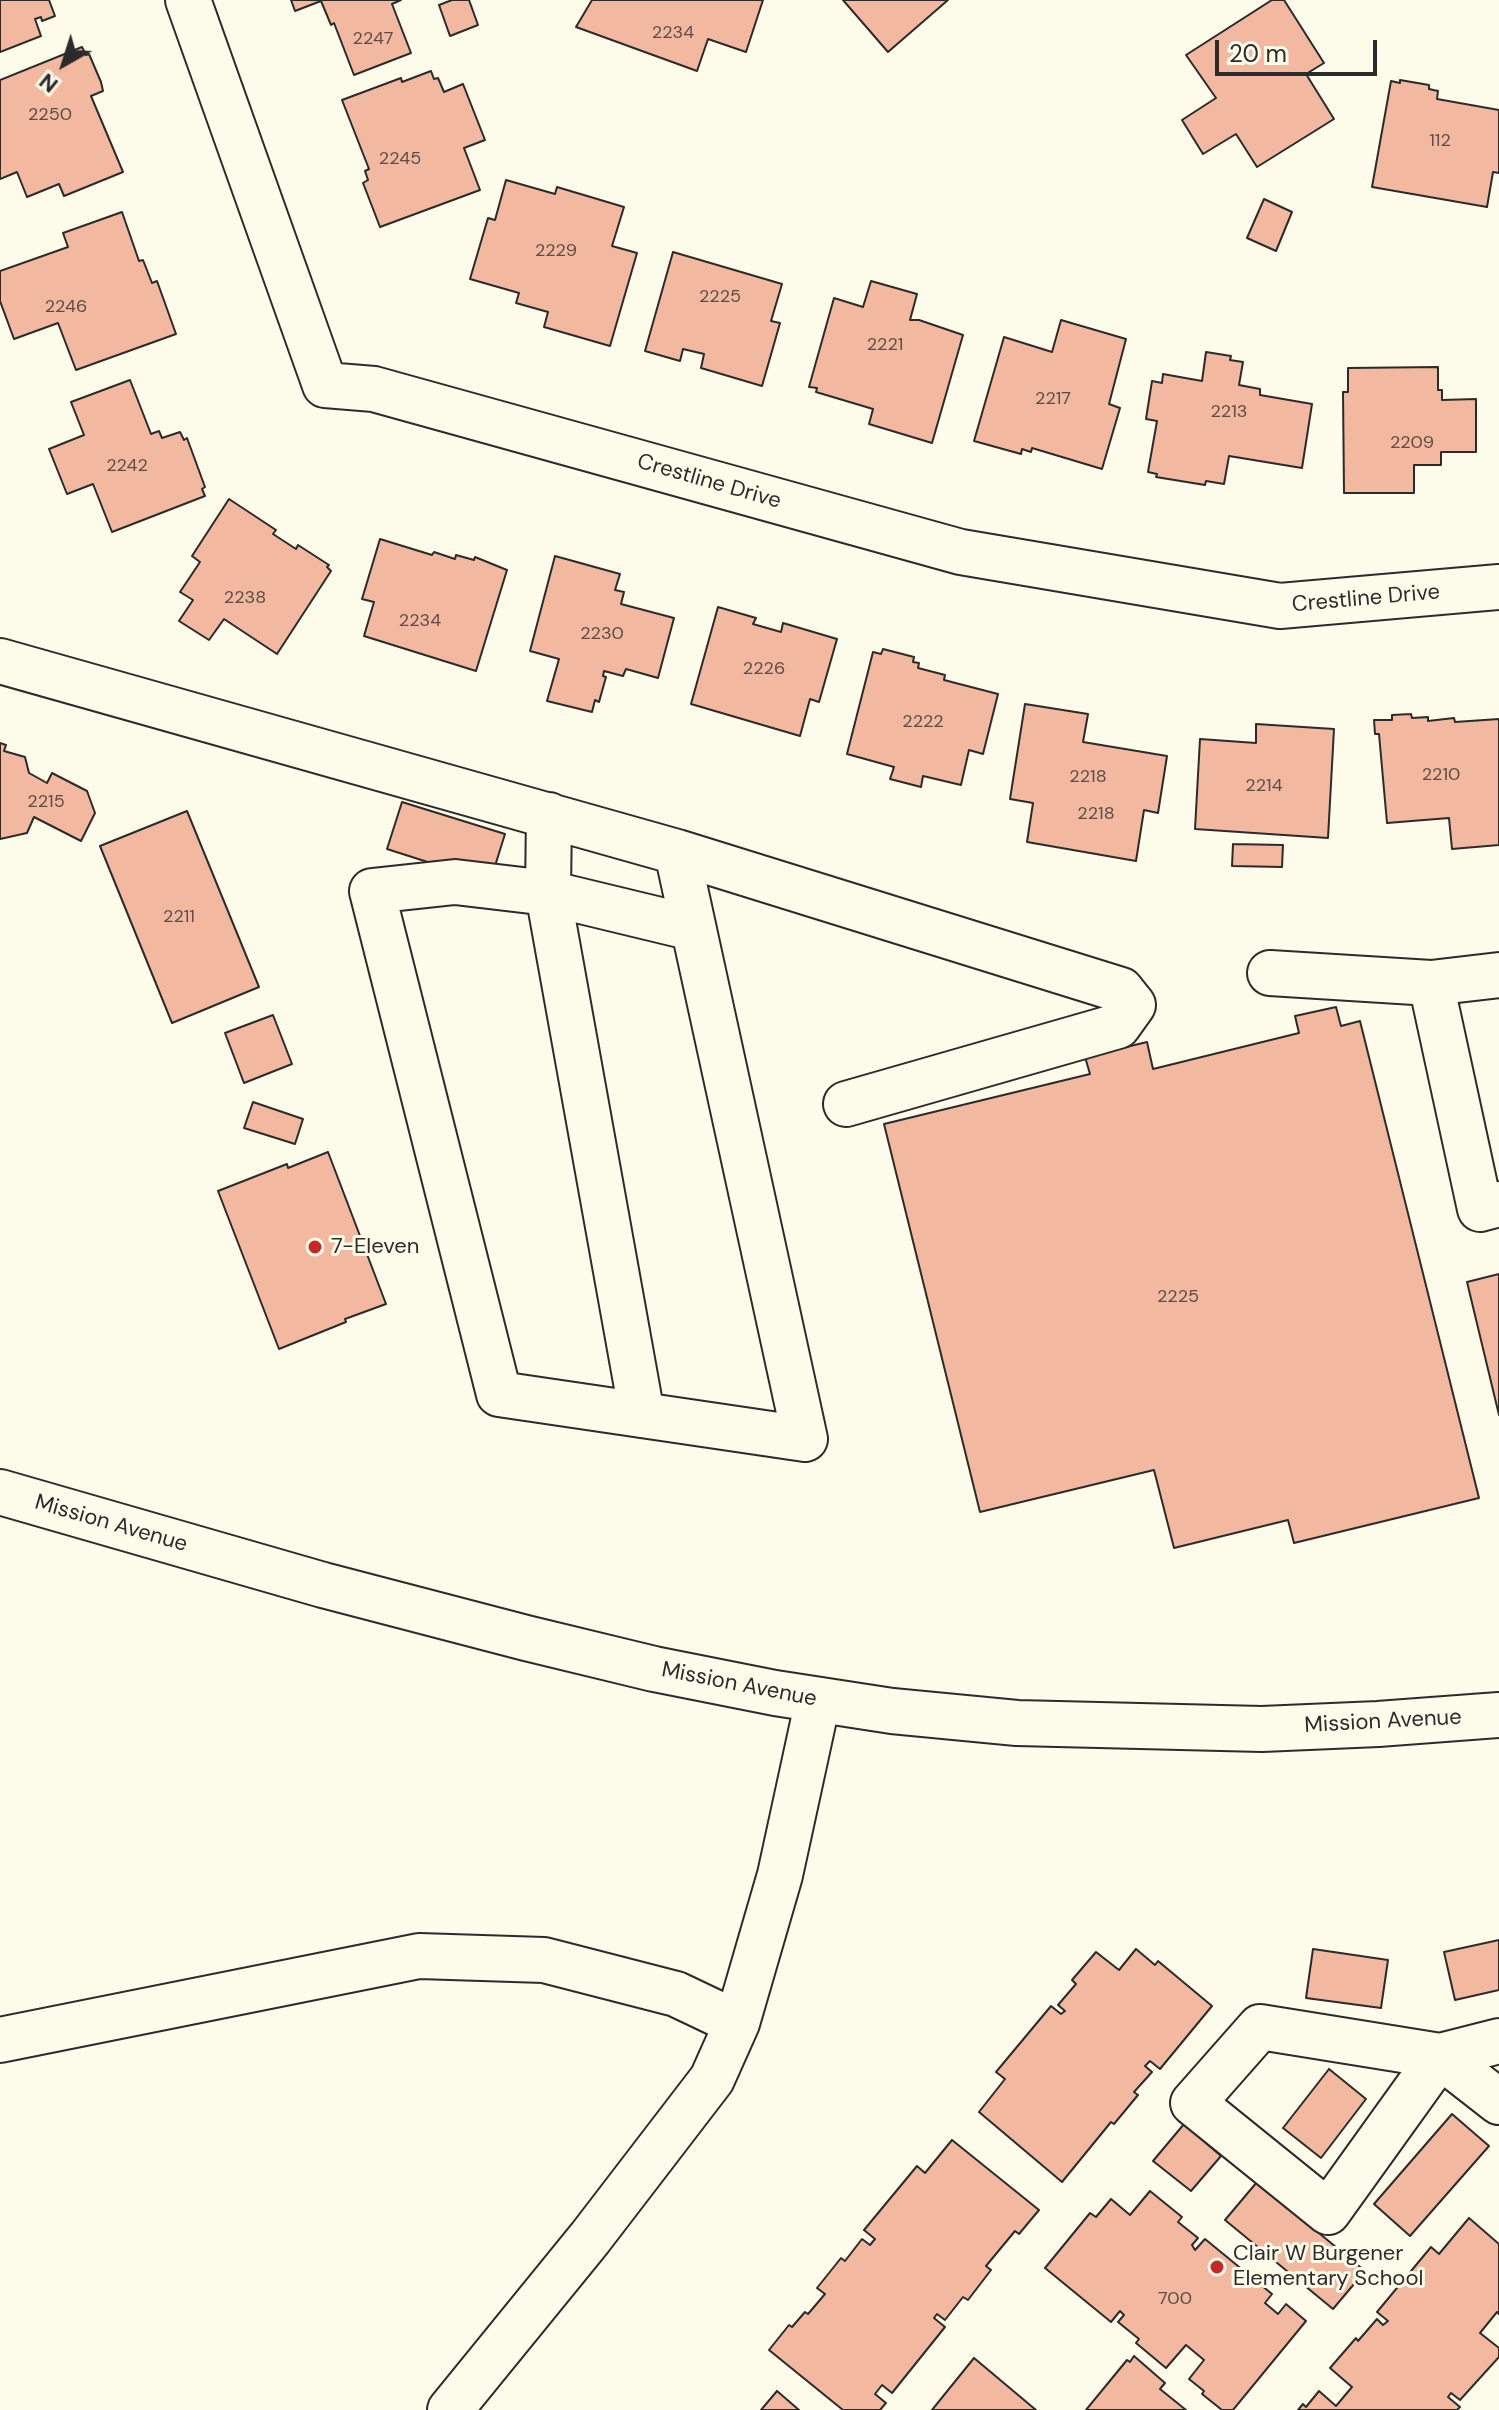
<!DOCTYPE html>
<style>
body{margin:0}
#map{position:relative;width:1499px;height:2410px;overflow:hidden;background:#fdfbea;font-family:"DM Sans",sans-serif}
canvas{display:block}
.north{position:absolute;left:24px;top:24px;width:80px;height:80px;-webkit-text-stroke:6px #fdfbea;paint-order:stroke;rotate:219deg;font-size:22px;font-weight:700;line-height:32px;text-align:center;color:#2b2b2b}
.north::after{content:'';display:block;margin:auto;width:28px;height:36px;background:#2b2b2b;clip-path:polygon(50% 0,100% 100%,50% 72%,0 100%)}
.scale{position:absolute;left:1215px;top:40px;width:162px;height:36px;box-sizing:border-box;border:4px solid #2b2b2b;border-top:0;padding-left:10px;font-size:24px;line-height:28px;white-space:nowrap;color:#2b2b2b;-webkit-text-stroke:6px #fdfbea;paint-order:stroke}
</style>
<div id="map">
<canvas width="1499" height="2410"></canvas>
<div class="north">N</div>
<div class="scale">20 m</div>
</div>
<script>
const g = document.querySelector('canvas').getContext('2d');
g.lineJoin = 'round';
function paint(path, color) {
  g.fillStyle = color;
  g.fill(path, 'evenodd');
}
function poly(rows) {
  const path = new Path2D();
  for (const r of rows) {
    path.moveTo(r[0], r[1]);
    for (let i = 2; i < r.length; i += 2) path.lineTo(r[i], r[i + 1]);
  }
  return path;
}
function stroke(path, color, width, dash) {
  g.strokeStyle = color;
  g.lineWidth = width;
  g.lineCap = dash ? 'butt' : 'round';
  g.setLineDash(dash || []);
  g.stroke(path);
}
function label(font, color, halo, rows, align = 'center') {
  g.font = font + ' "DM Sans",sans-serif';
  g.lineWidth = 6;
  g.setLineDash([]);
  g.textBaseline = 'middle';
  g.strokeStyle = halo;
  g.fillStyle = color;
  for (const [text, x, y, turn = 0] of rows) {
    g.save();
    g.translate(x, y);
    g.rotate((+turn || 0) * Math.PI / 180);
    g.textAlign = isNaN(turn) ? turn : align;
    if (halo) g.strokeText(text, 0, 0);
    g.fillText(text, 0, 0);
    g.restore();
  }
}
const building = poly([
 [0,0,49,0,55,16,42,21,41,17,35,19,41,36,0,52,0,0],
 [291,0,401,0,392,4,411,53,354,75,334,23,331,25,321,1,295,11,291,0],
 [452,0,469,0,478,25,450,36,439,5,452,0],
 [592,0,763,0,746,52,708,39,697,71,576,27,592,0],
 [843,0,948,0,888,52,843,0],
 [1284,0,1324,63,1306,74,1334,119,1257,167,1236,134,1203,154,1182,120,1216,98,1186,55,1272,0,1284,0],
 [82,47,86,55,89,54,101,82,103,91,91,96,123,172,64,196,59,184,27,197,17,172,0,179,0,80,82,47],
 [431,71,434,79,438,78,444,92,463,84,485,140,464,148,480,190,380,227,363,183,368,180,365,171,369,169,342,100,401,78,402,82,431,71],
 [1400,80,1429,85,1429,89,1438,91,1437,99,1499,110,1499,173,1493,172,1487,207,1372,187,1391,81,1400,83,1400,80],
 [506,180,555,194,557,187,624,207,612,246,637,253,610,346,544,327,548,312,516,303,519,293,470,279,488,218,495,220,506,180],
 [1264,199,1292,212,1276,251,1247,238,1264,199],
 [122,212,139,261,143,260,152,283,157,281,176,334,76,370,58,323,14,339,0,301,0,271,68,247,63,233,122,212],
 [673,252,782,284,771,321,780,323,762,386,701,368,704,354,683,349,680,361,645,351,673,252],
 [871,281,917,294,910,320,919,320,963,335,932,443,869,424,873,409,816,392,817,388,809,387,834,298,863,307,871,281],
 [1061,320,1126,339,1109,404,1120,408,1102,469,1032,448,1031,452,1022,449,1021,454,974,441,1004,337,1052,352,1061,320],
 [1206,352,1231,356,1230,360,1243,362,1239,385,1260,389,1260,395,1312,404,1302,468,1229,456,1224,484,1206,481,1205,485,1156,477,1157,474,1148,472,1157,421,1146,419,1152,381,1162,383,1163,374,1202,381,1206,352],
 [1438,367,1438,390,1442,390,1442,400,1476,399,1476,452,1441,452,1441,465,1414,465,1414,493,1344,493,1343,392,1348,392,1348,368,1438,367],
 [130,380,151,434,159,431,162,438,180,432,184,440,187,438,205,487,202,489,205,496,112,532,93,484,67,494,49,449,84,435,71,402,130,380],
 [229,499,276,530,273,534,296,549,298,545,329,565,327,567,331,571,277,654,224,619,209,640,179,621,193,600,180,592,200,562,192,556,229,499],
 [380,539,432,555,434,552,455,559,456,555,474,560,475,557,507,570,476,671,364,636,374,602,362,599,380,539],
 [555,556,620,574,615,590,624,592,621,604,674,618,658,678,626,669,623,676,604,671,603,676,606,677,599,702,595,700,592,712,547,701,559,659,530,651,555,556],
 [718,607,756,618,753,624,781,632,783,623,837,639,819,702,810,699,800,736,691,704,718,607],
 [883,649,914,657,913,662,919,663,918,668,945,675,944,680,998,694,983,754,969,750,961,785,923,776,921,787,890,779,894,767,847,754,873,652,881,654,883,649],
 [1025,704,1088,714,1083,742,1167,756,1158,813,1144,810,1136,861,1027,842,1033,803,1010,799,1025,704],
 [1411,714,1412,718,1428,717,1428,721,1454,718,1455,722,1499,719,1499,845,1452,849,1449,818,1387,823,1379,734,1375,734,1374,720,1392,720,1392,715,1411,714],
 [1256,724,1334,729,1328,838,1195,829,1200,739,1256,743,1256,724],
 [0,743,6,745,4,751,25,757,29,773,47,783,52,773,87,791,95,813,81,841,34,817,27,833,0,839,0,743],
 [402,802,505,834,490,882,387,849,402,802],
 [187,811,259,987,172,1023,100,846,187,811],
 [1233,844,1283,845,1282,867,1232,866,1233,844],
 [1336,1007,1341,1026,1360,1021,1479,1498,1294,1543,1288,1520,1174,1548,1154,1470,980,1512,884,1124,1090,1074,1085,1057,1147,1042,1153,1069,1299,1033,1295,1016,1336,1007],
 [273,1015,292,1064,244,1083,225,1033,273,1015],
 [253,1102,303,1119,295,1144,244,1128,253,1102],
 [328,1152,386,1304,345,1319,346,1322,279,1349,218,1191,287,1164,288,1168,328,1152],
 [1499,1274,1499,1415,1467,1282,1499,1274],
 [1499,1940,1499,1990,1455,2000,1444,1952,1499,1940],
 [1136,1949,1155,1965,1158,1961,1212,2006,1160,2069,1150,2061,1145,2066,1152,2072,1134,2092,1138,2095,1114,2124,1111,2122,1062,2182,979,2112,1005,2079,996,2072,1051,2006,1061,2014,1065,2011,1058,2005,1076,1984,1072,1980,1096,1952,1119,1970,1136,1949],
 [1313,1949,1388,1960,1381,2008,1306,1998,1313,1949],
 [1329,2069,1366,2099,1321,2158,1283,2128,1329,2069],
 [1452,2114,1489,2146,1410,2236,1374,2204,1452,2114],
 [1184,2124,1221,2156,1191,2191,1153,2161,1184,2124],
 [952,2140,1039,2210,1019,2234,1015,2231,986,2266,991,2270,968,2300,963,2297,945,2320,937,2314,934,2318,945,2327,892,2393,882,2385,875,2394,886,2403,880,2410,843,2410,769,2350,789,2325,792,2327,805,2312,808,2314,825,2294,817,2288,841,2258,845,2261,862,2239,870,2245,875,2239,864,2230,917,2166,925,2173,952,2140],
 [1257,2182,1365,2271,1333,2309,1225,2220,1257,2182],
 [1150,2191,1182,2217,1178,2222,1198,2238,1192,2245,1195,2250,1205,2239,1272,2294,1265,2303,1278,2314,1286,2304,1306,2321,1233,2410,1222,2410,1202,2394,1204,2391,1189,2379,1204,2360,1186,2345,1166,2368,1136,2343,1139,2339,1118,2322,1124,2315,1120,2311,1111,2322,1045,2268,1090,2213,1096,2217,1111,2199,1130,2215,1150,2191],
 [1469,2218,1499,2244,1499,2314,1497,2312,1480,2333,1499,2348,1499,2357,1460,2400,1451,2393,1448,2397,1460,2407,1457,2410,1298,2410,1303,2404,1306,2407,1319,2391,1336,2406,1352,2387,1330,2368,1356,2338,1358,2341,1377,2319,1383,2325,1388,2321,1377,2312,1431,2247,1439,2254,1469,2218],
 [1134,2356,1165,2383,1160,2389,1186,2410,1086,2410,1127,2360,1130,2362,1134,2356],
 [974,2358,1036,2410,932,2410,974,2358],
 [777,2391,799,2410,761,2410,777,2391]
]);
paint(building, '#f2b8a0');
stroke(building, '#2b2b2b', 2);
const minor = poly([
 [188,0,325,385,374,389,961,552,1280,606,1499,587],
 [0,661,677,852,1121,990,1133,1005,1118,1026,846,1104],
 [549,815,548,893,642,1415],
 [677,852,805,1439,499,1394,372,891,455,882,548,893,693,928],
 [1270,973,1431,983,1480,1209,1499,1204],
 [1431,983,1499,975],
 [0,2040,419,1956,544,1960,676,1994,737,2023],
 [1440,2056,1328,2212,1193,2103,1260,2027,1440,2056,1499,2041],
 [1440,2056,1499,2102],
 [450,2410,590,2238,712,2079,737,2023,780,1875,818,1700]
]);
const major = poly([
 [0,1492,323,1585,526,1638,654,1669,775,1693,892,1711,1017,1723,1262,1729,1378,1724,1499,1715]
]);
stroke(minor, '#2b2b2b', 48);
stroke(major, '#2b2b2b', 48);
stroke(minor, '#fdfbea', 44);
stroke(major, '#fdfbea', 44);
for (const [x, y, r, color] of [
 [315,1247,8,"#c62828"],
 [1217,2267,8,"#c62828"]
]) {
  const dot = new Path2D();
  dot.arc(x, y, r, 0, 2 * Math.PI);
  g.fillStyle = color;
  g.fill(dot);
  stroke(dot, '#fdfbea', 3);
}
label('18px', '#5d4e48', null, [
 ["2234",673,33],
 ["2247",373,39],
 ["2250",50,115],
 ["112",1440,141],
 ["2245",400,159],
 ["2229",556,251],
 ["2225",720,297],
 ["2246",66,307],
 ["2221",885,345],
 ["2217",1053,399],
 ["2213",1229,412],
 ["2209",1412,443],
 ["2242",127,466],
 ["2238",245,598],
 ["2234",420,621],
 ["2230",602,634],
 ["2226",764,669],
 ["2222",923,722],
 ["2210",1441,775],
 ["2218",1088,777],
 ["2214",1264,786],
 ["2215",46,802],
 ["2218",1096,814],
 ["2211",179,917],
 ["2225",1178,1297],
 ["700",1175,2299]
]);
label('22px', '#2b2b2b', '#fdfbea', [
 ["Crestline Drive",709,482,16],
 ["Crestline Drive",1366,599,-5],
 ["Mission Avenue",111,1524,16],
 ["Mission Avenue",739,1685,11],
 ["Mission Avenue",1383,1722,-3]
]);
label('22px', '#2b2b2b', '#fdfbea', [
 ["7-Eleven",331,1247],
 ["Clair W Burgener",1233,2254],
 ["Elementary School",1233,2279]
], 'left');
</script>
